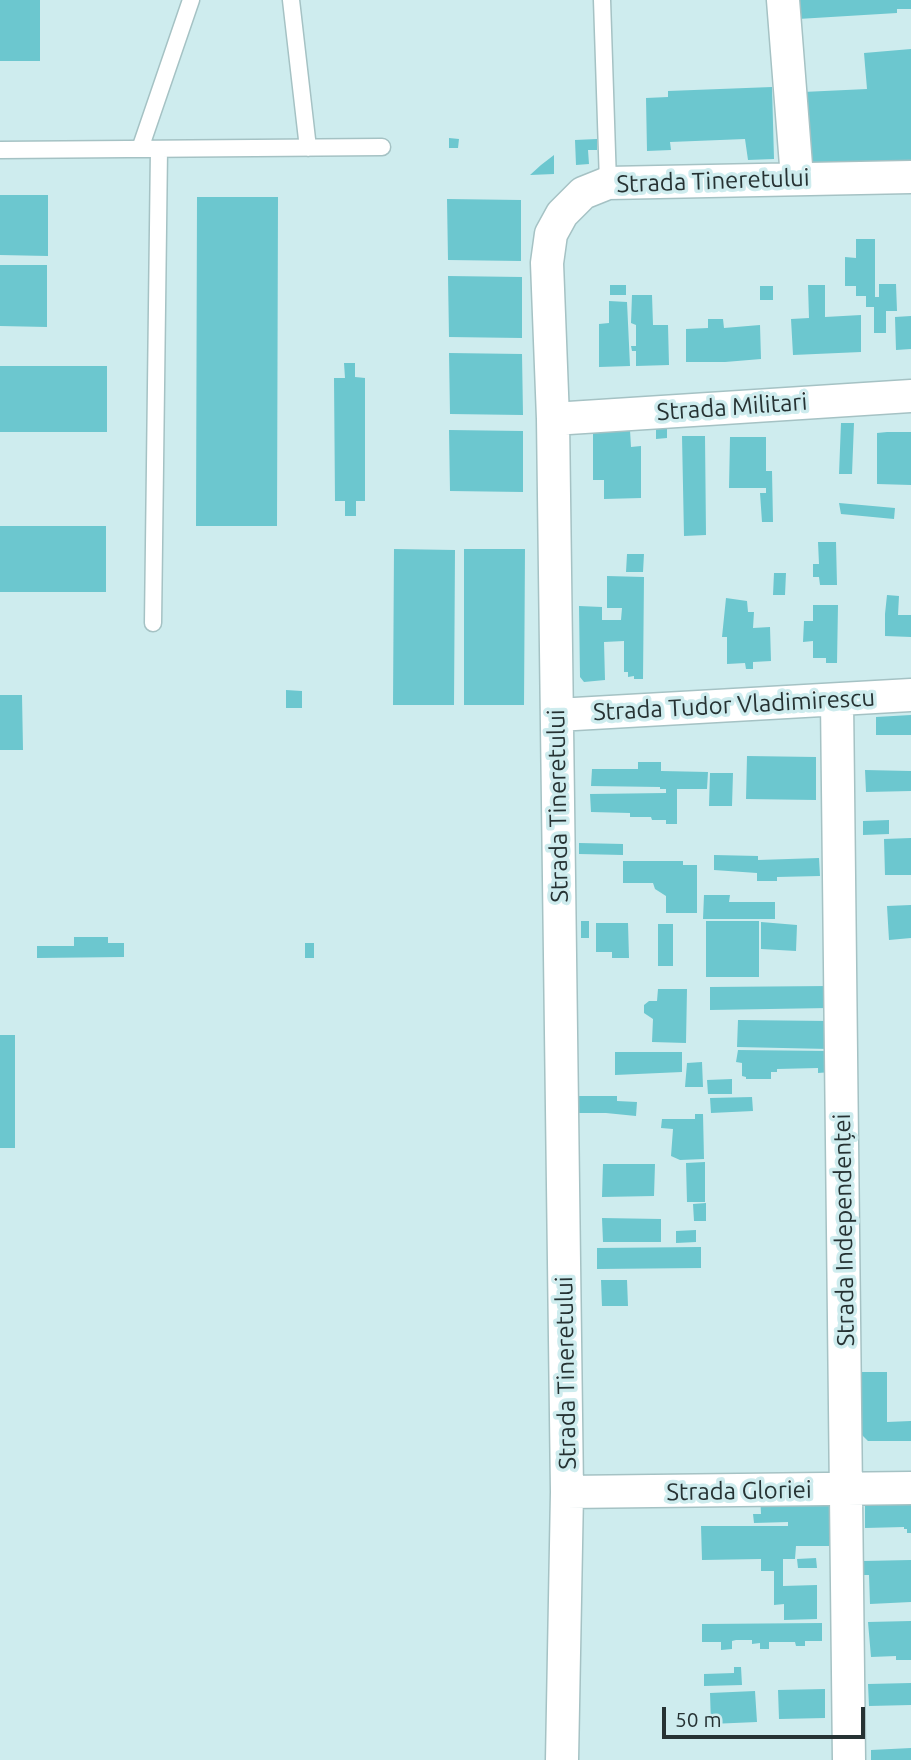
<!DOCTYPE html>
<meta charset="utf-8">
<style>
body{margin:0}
#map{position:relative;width:911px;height:1760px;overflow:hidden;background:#ceecee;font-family:Ubuntu,sans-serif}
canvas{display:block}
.scale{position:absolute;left:662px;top:1707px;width:203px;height:32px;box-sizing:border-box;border:4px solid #263233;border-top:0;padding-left:9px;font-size:21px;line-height:24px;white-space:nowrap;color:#263233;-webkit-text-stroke:5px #ceecee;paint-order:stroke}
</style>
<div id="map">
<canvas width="911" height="1760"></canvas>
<div class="scale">50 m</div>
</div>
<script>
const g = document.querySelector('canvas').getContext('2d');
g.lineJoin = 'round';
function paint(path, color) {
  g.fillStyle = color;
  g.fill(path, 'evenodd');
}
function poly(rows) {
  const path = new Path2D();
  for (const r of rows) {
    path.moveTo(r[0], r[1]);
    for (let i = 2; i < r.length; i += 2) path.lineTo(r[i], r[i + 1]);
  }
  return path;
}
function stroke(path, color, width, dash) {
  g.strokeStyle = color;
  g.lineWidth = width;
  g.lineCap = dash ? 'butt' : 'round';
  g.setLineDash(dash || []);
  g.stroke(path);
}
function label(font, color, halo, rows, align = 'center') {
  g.font = font + ' Ubuntu,sans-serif';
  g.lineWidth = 7;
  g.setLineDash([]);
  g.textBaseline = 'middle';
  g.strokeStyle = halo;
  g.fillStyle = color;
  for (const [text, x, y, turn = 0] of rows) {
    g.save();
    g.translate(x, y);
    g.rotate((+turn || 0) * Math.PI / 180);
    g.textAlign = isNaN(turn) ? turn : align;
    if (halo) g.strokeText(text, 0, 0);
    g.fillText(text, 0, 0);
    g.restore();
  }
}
paint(poly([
 [0,0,40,0,40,61,0,61],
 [796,0,911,0,911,9,897,9,897,13,798,19],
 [911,49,911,161,808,169,803,92,867,89,864,53],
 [772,87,774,159,748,160,745,139,670,142,671,150,647,151,646,98,668,97,668,91],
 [449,138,459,139,458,148,449,148],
 [597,139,597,150,588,150,589,164,576,165,575,140],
 [554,155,554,174,530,175,541,165],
 [0,195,48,195,48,256,0,255],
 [197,197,278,197,277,526,196,526],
 [447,199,521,200,521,261,448,260],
 [856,239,875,239,875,297,879,297,879,284,896,284,897,311,886,311,886,333,874,333,874,307,866,307,866,296,856,296,856,286,845,286,845,257,856,258],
 [0,265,47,265,47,327,0,326],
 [448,276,522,277,522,338,449,337],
 [610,285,626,285,626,295,610,295],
 [808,285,825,285,825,317,861,315,861,352,793,355,791,319,809,318],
 [760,286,773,286,773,300,760,300],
 [632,295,652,295,653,325,668,325,669,365,636,366,636,351,632,351,631,346,636,346,636,325,631,323],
 [609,301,627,302,630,366,599,367,599,324,609,323],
 [911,316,911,349,896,350,895,317],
 [708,319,723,319,724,328,760,325,761,359,725,362,686,362,686,329,708,328],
 [449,353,522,354,523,415,450,414],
 [344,363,355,363,355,377,365,378,365,501,356,501,356,516,345,516,345,501,335,501,334,378,345,378],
 [0,366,107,366,107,432,0,432],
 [841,423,854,423,852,474,839,474],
 [667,426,667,438,656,439,656,427],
 [449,430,523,431,523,492,450,491],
 [630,430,631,447,641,446,641,498,604,499,604,480,593,480,593,432],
 [887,432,911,432,911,485,877,484,877,433],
 [682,436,705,436,706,535,684,536],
 [730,437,766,437,766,471,772,471,773,522,762,522,760,493,766,493,766,488,729,488],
 [839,503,895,508,894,519,841,514],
 [0,526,106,526,106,592,0,592],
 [818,542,836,542,837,585,820,585,819,577,813,577,813,564,819,564],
 [394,549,455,550,454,705,393,705],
 [464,549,525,549,524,705,464,705],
 [627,554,644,554,643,572,626,572],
 [774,573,786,573,785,595,773,595],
 [607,576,644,577,643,679,634,679,634,676,628,677,628,672,624,672,624,641,604,642,605,680,584,682,580,677,579,606,602,607,602,620,621,620,622,608,607,608],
 [887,595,899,596,898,615,911,615,911,637,885,636,885,614],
 [726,598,747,601,748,612,754,612,753,628,770,627,771,661,753,662,753,669,746,669,745,663,727,664,727,637,722,637],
 [813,605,838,605,837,663,826,663,826,658,813,658,813,641,803,642,804,621,813,621],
 [286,690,302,691,302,708,286,708],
 [0,695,22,695,23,750,0,750],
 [911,715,911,735,876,735,876,717],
 [747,756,816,757,816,800,746,799],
 [638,762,661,762,661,771,708,772,707,789,677,789,677,824,666,824,666,820,652,820,651,817,630,817,630,813,591,812,590,794,666,793,666,789,660,789,660,787,591,786,592,769,638,769],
 [865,770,911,771,911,791,866,792],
 [710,773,733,773,732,806,709,806],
 [889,820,889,834,863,835,863,821],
 [911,838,911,875,885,875,884,839],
 [579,843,623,844,623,855,579,854],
 [714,855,758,856,758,860,819,858,820,876,777,877,777,881,757,881,757,873,714,870],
 [623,861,683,861,683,865,697,865,697,913,666,913,666,896,655,889,653,883,623,883],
 [704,895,730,895,729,902,775,902,775,919,703,919],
 [911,905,911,938,889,940,887,906],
 [581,921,589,921,589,938,581,938],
 [706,921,759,921,759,977,706,977],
 [761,922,797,925,796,951,761,949],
 [596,923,628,923,629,958,612,958,612,952,596,952],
 [658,924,673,924,673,966,658,966],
 [74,937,108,937,108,943,124,943,124,957,37,958,37,946,74,946],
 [305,943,314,943,314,958,305,958],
 [829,986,829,1008,710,1010,710,987],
 [658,989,687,989,686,1043,652,1042,653,1019,644,1013,644,1005,649,1001,657,1001],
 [738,1020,830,1021,829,1049,737,1047],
 [0,1035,15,1035,15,1148,0,1148],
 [738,1050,831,1051,831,1072,818,1073,818,1068,777,1069,777,1072,771,1072,771,1079,746,1079,746,1077,742,1076,742,1063,736,1062],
 [615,1052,682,1052,682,1072,615,1075],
 [702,1062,703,1087,685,1087,687,1063],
 [732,1079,732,1094,708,1094,707,1080],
 [578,1096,617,1096,617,1101,637,1102,636,1116,606,1113,578,1113],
 [752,1097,753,1111,711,1113,710,1098],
 [695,1114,703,1114,704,1159,680,1160,671,1156,673,1129,661,1128,662,1119,695,1119],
 [705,1162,705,1202,687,1202,686,1163],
 [603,1164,655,1164,654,1196,602,1197],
 [706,1203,706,1221,694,1221,693,1204],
 [602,1218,661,1219,661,1242,603,1242],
 [696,1230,696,1242,676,1243,676,1231],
 [701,1247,701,1268,597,1269,597,1248],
 [601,1280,627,1280,628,1306,602,1306],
 [862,1372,887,1372,887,1422,911,1421,911,1441,868,1441,862,1435],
 [760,1493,830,1499,829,1546,796,1546,795,1559,783,1559,783,1586,817,1585,817,1619,784,1620,784,1604,774,1605,774,1571,761,1571,761,1559,702,1560,701,1526,788,1526,788,1522,754,1523,753,1514,761,1514],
 [911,1494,911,1533,907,1533,907,1529,904,1529,904,1527,865,1528,865,1501],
 [816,1558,817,1568,798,1568,797,1559],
 [911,1560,911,1602,870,1604,869,1575,863,1575,863,1561],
 [911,1621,911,1660,896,1660,896,1656,871,1657,868,1622],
 [822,1623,822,1641,805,1641,805,1646,796,1646,795,1642,769,1642,769,1649,760,1649,760,1643,752,1644,752,1640,736,1640,732,1641,732,1649,721,1650,721,1642,702,1642,702,1624],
 [734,1667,741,1667,742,1685,704,1686,704,1674,734,1673],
 [911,1683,911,1705,869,1706,868,1684],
 [825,1689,825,1718,779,1719,778,1690],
 [755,1691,757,1722,711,1724,710,1693],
 [911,1748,911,1760,871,1760,871,1750]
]), '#6cc7cf');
const lane = poly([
 [291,0,308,148],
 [602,0,608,183],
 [140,149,191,0],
 [0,150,382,147],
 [153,623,159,149]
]);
const street = poly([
 [783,0,797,178],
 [553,419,911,396],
 [837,700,849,1760],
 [557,715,911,695],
 [567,1492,911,1488],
 [562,1760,567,1492,553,419,547,263,551,234,562,214,583,193,608,183,911,177]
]);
stroke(lane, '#a5c2c4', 19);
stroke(street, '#a5c2c4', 35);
stroke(lane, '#fff', 16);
stroke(street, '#fff', 32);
label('24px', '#263233', '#ceecee', [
 ["Strada Tineretului",713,181,-2],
 ["Strada Militari",732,407,-4],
 ["Strada Tudor Vladimirescu",734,705,-3],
 ["Strada Tineretului",558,806,-91],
 ["Strada Independenței",844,1230,-91],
 ["Strada Tineretului",566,1373,-91],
 ["Strada Gloriei",739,1491,-1]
]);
</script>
